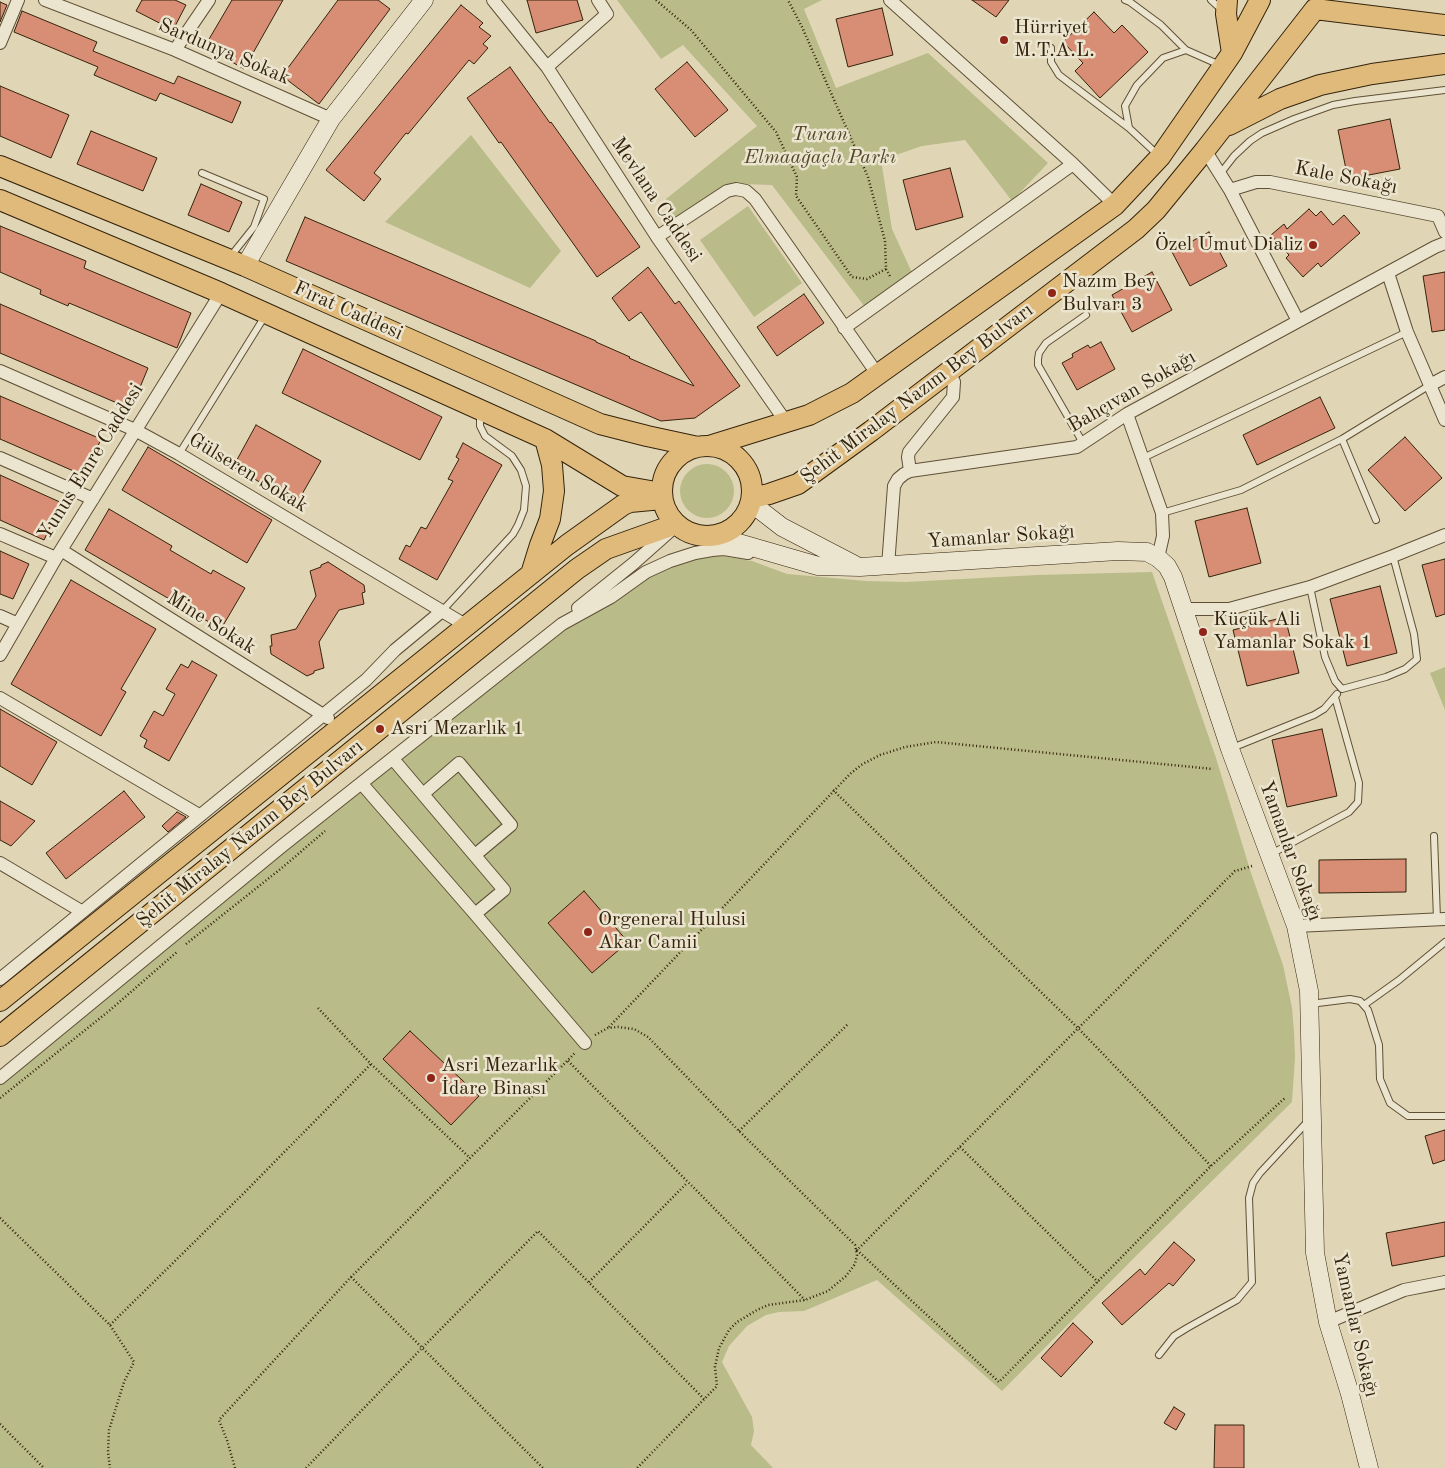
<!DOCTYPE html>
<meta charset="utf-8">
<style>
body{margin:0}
canvas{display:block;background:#e0d5b5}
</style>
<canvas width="1445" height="1468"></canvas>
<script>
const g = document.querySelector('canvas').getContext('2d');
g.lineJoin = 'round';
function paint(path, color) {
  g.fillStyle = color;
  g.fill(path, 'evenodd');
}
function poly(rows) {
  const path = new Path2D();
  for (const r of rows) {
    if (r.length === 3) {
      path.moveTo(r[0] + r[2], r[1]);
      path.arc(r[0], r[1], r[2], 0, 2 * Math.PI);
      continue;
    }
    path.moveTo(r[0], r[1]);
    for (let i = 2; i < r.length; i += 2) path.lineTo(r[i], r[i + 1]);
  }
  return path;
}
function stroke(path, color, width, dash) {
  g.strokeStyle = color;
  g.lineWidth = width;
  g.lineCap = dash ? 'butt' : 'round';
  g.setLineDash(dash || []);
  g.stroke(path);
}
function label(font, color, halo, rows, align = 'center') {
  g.font = font + ' "Old Standard TT",serif';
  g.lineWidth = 5;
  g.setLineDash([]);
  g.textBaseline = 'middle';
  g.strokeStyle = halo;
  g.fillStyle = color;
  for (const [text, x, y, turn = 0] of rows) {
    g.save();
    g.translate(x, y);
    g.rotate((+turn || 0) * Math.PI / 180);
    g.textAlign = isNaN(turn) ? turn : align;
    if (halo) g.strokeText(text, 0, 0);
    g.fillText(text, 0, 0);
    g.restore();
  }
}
paint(poly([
 [617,0,822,0,804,9,836,88,928,53,1048,163,1012,201,965,140,922,146,881,160,892,229,913,275,871,315,772,185,742,184,677,226,666,199,757,126,683,45,661,59],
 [471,135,561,251,530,288,385,222],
 [748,206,802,283,754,317,700,240],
 [707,491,27],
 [716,555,752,561,787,574,866,581,906,582,1037,575,1152,572,1216,758,1251,873,1283,965,1292,1008,1294,1032,1295,1057,1292,1102,1137,1255,1002,1391,877,1280,804,1311,779,1312,766,1315,747,1326,729,1346,722,1362,752,1417,754,1431,751,1445,773,1468,0,1468,0,1081,477,695,645,568],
 [1445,667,1445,710,1430,673]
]), '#b9bb89');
const building = poly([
 [142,0,175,0,186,5,173,30,136,11,142,0],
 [232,0,283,0,244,69,205,46,232,0],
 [338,0,378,0,390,9,319,104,282,76,338,0],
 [527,0,577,0,583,20,536,33,527,0],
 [972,0,1009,0,996,17,972,0],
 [0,2,7,5,0,22,0,2],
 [461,5,483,23,479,27,491,36,483,44,488,48,474,64,469,60,408,134,406,133,374,173,381,179,364,201,326,170,461,5],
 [882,8,893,55,848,67,836,19,882,8],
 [22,11,97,42,93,51,174,84,178,76,241,102,232,123,160,93,156,101,94,75,98,67,14,32,22,11],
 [1094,12,1114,33,1122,25,1148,52,1100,98,1075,71,1083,63,1063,42,1094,12],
 [687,62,728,110,695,137,655,89,687,62],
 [510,67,550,123,551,122,640,247,597,277,501,142,499,143,467,98,510,67],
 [0,86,69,115,51,158,0,136,0,86],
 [1390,119,1400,169,1348,179,1338,130,1390,119],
 [91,131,157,158,143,191,77,164,91,131],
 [950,168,963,217,916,230,903,180,950,168],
 [201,184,242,202,229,232,188,215,201,184],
 [1309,209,1316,216,1321,211,1333,225,1344,215,1360,233,1321,267,1318,263,1303,277,1286,258,1289,255,1271,235,1284,224,1287,229,1309,209],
 [305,217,596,341,596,342,630,357,629,358,694,386,641,312,629,321,612,298,648,267,675,304,679,301,740,386,695,418,661,421,286,261,305,217],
 [0,226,86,261,84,268,191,313,177,348,69,303,68,306,40,294,41,290,0,272,0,226],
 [1209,232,1227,266,1190,286,1172,252,1209,232],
 [1152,272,1172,310,1132,332,1112,295,1152,272],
 [1445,272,1445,330,1432,332,1423,276,1445,272],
 [804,294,824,323,777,356,757,327,804,294],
 [0,304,148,368,131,409,0,353,0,304],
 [1101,342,1115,369,1077,390,1062,363,1073,357,1072,354,1088,345,1090,348,1101,342],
 [303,349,442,417,420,460,282,393,303,349],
 [0,396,101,439,85,476,0,439,0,396],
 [1320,397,1335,428,1257,465,1243,435,1320,397],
 [256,425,321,461,297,503,233,467,256,425],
 [1405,437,1442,478,1405,511,1368,470,1405,437],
 [463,443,502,465,437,580,399,559,406,545,410,547,421,527,426,529,453,481,448,479,459,459,456,457,463,443],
 [148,447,272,520,247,563,122,490,148,447],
 [0,475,62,503,44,540,0,520,0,475],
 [1247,508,1261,563,1209,577,1195,521,1247,508],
 [109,509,172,546,170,550,211,574,213,570,245,588,221,629,85,550,109,509],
 [0,551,29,564,13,599,0,594,0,551],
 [1445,559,1445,614,1436,617,1422,565,1445,559],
 [328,562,364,585,365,592,362,593,364,604,339,610,319,642,324,668,314,671,314,673,307,676,271,654,270,646,272,646,271,635,296,629,316,596,310,571,321,567,321,565,328,562],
 [71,580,156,629,121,689,126,692,101,736,11,684,71,580],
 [1380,586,1397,653,1347,666,1330,599,1380,586],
 [1285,617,1299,673,1247,686,1233,630,1285,617],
 [192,661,217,675,169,761,144,747,147,740,140,736,154,711,163,716,175,694,166,689,181,664,188,668,192,661],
 [0,709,57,742,32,785,0,766,0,709],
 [1322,729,1337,796,1287,807,1272,740,1322,729],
 [124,791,145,817,66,879,46,853,124,791],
 [0,801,35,821,11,846,0,840,0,801],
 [177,812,186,817,168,832,162,826,177,812],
 [1406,859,1406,892,1319,893,1319,860,1406,859],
 [584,891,628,942,592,973,548,923,584,891],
 [410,1031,479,1096,451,1125,383,1059,410,1031],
 [1445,1130,1445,1160,1433,1164,1425,1136,1445,1130],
 [1445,1222,1445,1256,1392,1266,1386,1233,1445,1222],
 [1174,1242,1195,1260,1173,1286,1169,1283,1122,1325,1102,1303,1140,1269,1145,1275,1174,1242],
 [1073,1323,1093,1342,1061,1377,1041,1358,1073,1323],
 [1174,1407,1185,1414,1176,1430,1164,1423,1174,1407],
 [1215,1425,1244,1425,1244,1468,1214,1468,1215,1425]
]);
paint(building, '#d78e75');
stroke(building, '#34230b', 1);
const lane = poly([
 [1125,0,1130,2,1161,25,1186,50],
 [1211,0,1223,11],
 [1051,48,1051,62,1059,75,1129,128],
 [1158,155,1129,128,1125,106,1137,85,1163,58,1186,50,1220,65],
 [202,173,264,199,254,227,230,257],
 [1220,174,1234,156,1250,141,1262,133,1294,119,1333,105,1355,101,1445,90],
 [1342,439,1376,520],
 [1083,443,1038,365,1038,359,1039,353,1046,343,1086,315],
 [179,454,265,316],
 [1143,458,1407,332],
 [1162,513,1241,490,1342,439,1430,385],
 [1310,587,1325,657,1335,681,1342,689,1386,677,1405,669,1417,659,1414,634,1393,556],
 [442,611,513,534,518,525,524,510,526,486,521,470,512,456,485,436,480,426,480,414],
 [1232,748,1314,715,1324,709,1337,694],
 [1434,836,1437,919],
 [1271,854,1349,812,1358,802,1359,783,1335,697],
 [1310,1004,1350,999,1360,1001,1368,1010,1379,1045,1380,1079,1390,1103,1408,1116,1445,1116],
 [1364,1005,1399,980,1445,942],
 [1159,1355,1174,1336,1187,1328,1237,1300,1252,1282,1249,1198,1253,1183,1260,1173,1309,1120]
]);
const street = poly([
 [45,0,175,50,331,119],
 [493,0,547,67,657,237,786,422],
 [890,0,1073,164,1115,205],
 [0,43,18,0],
 [175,50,209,0],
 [547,67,607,14,598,0],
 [1205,150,1230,190,1298,321],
 [1230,190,1256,182,1270,182,1438,216,1445,232],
 [657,237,727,191,736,189,746,191,755,199,878,375],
 [1388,273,1407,332,1445,420],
 [844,328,1073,164],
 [0,371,135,430,179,454,467,626],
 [1430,385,1445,377],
 [1127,414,1162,513,1163,536,1158,558],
 [0,458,93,499],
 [910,471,908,457,909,452,953,397,954,382,949,372],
 [0,534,56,558],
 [61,550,328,718],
 [888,566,894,486,898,479,904,474,910,471,1077,447,1127,414,1435,247,1445,243],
 [578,608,634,563,670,531],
 [1183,609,1229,609,1310,587,1393,556,1445,535],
 [0,616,18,624],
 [0,655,56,558,221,293],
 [0,698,199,815],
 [393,759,504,890,475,914],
 [362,784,475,914,585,1043],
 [423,794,459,763,511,825,475,855],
 [0,863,81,911],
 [1296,926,1445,919],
 [0,979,366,680,395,650,442,611],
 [0,1078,282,846,562,624,611,597,646,572,670,561,695,553,712,550,724,549,748,553],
 [1328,1322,1404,1290,1445,1282]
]);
const secondary = poly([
 [245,266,331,119,424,0],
 [751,503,782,527,855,565],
 [714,536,818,566,860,567,1118,551,1147,552,1158,558,1167,566,1173,577,1230,749,1296,926,1309,991,1315,1253,1328,1322,1350,1394,1369,1468]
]);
const primary = poly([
 [1227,0,1226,14,1232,53],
 [1315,9,1445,25],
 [1229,125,1280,99,1320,85,1372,74,1445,64],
 [0,166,245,266,600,424,647,436,698,447],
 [0,200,221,293,545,439,622,486,656,492],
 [707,491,45],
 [709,446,809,415,852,393,1115,205,1160,157,1232,53,1260,0],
 [752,498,769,494,798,484,871,431,1136,229,1156,210,1205,150,1315,9],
 [531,574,540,545,550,519,554,491,552,465,545,439],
 [0,1001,567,545,623,505,630,502,662,499],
 [0,1036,577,569,606,549,676,524]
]);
stroke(lane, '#5f5036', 8);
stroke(street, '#5f5036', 14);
stroke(secondary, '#34230b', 19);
stroke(primary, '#34230b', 22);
stroke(poly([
 [656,0,691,30,776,132,797,177,796,196,852,277,867,279,886,269,885,241,868,177,802,27,788,0],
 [886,269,891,278],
 [833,790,1078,1028,1211,1166],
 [1252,866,1235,871,857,1250,999,1382,1211,1166,1286,1097],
 [186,944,283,867,325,831],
 [318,1008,371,1064,470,1158],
 [609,1027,850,774,861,765,880,755,905,747,936,742,1213,769],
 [595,1035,608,1028,618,1027,634,1029,648,1037,739,1131,851,1241,855,1245,857,1255,855,1264,846,1276,828,1291,805,1300,768,1305,757,1310,737,1322,729,1330,719,1348,715,1367,717,1386,637,1468],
 [568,1061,805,1300],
 [0,1098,109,1011,178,951],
 [739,1131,848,1024],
 [960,1147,1098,1282],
 [0,1218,110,1325,134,1362,124,1382,109,1430,108,1452,110,1468],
 [351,1277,543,1468],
 [589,1282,687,1183],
 [110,1325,245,1192,371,1064],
 [0,1424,44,1468],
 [235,1468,227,1440,219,1420,351,1277,576,1052],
 [306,1468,422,1348,538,1231,704,1399]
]), '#34230b', 2.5, [1, 2.5]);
stroke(lane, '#ebe4cf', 6);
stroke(street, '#ebe4cf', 12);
stroke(secondary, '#ebe4cf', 18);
stroke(primary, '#e0ba7a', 20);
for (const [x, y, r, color] of [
 [1004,40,5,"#8f2418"],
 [1313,245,5,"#8f2418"],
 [1052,293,5,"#8f2418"],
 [1203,632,5,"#8f2418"],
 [380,729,5,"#8f2418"],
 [588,932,5,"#8f2418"],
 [431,1078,5,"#8f2418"]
]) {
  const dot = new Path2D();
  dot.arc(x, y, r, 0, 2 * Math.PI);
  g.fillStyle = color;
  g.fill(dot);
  stroke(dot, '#ebe4cf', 2);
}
label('20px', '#34230b', '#ebe4cf', [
 ["Hürriyet",1014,28],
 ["M.T.A.L.",1014,51],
 ["Özel Umut Dializ",1303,245,"right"],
 ["Nazım Bey",1062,282],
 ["Bulvarı 3",1062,305],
 ["Küçük Ali",1213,620],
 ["Yamanlar Sokak 1",1213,643],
 ["Asri Mezarlık 1",390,729],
 ["Orgeneral Hulusi",598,920],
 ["Akar Camii",598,943],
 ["Asri Mezarlık",441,1066],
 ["İdare Binası",441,1089]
], 'left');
label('20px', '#34230b', '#ebe4cf', [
 ["Sardunya Sokak",224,52,23],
 ["Kale Sokağı",1346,178,11],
 ["Mevlana Caddesi",656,200,56],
 ["Fırat Caddesi",348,311,24],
 ["Bahçıvan Sokağı",1132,392,-30],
 ["Şehit Miralay Nazım Bey Bulvarı",917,394,-37],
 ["Yunus Emre Caddesi",91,462,-58],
 ["Gülseren Sokak",248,473,31],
 ["Yamanlar Sokağı",1001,537,-4],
 ["Mine Sokak",211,623,32],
 ["Şehit Miralay Nazım Bey Bulvarı",250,834,-39],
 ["Yamanlar Sokağı",1290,851,70],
 ["Yamanlar Sokağı",1355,1325,77]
]);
label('italic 20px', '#55492a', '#ebe4cf', [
 ["Turan",820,135],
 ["Elmaağaçlı Parkı",820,158]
]);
</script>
